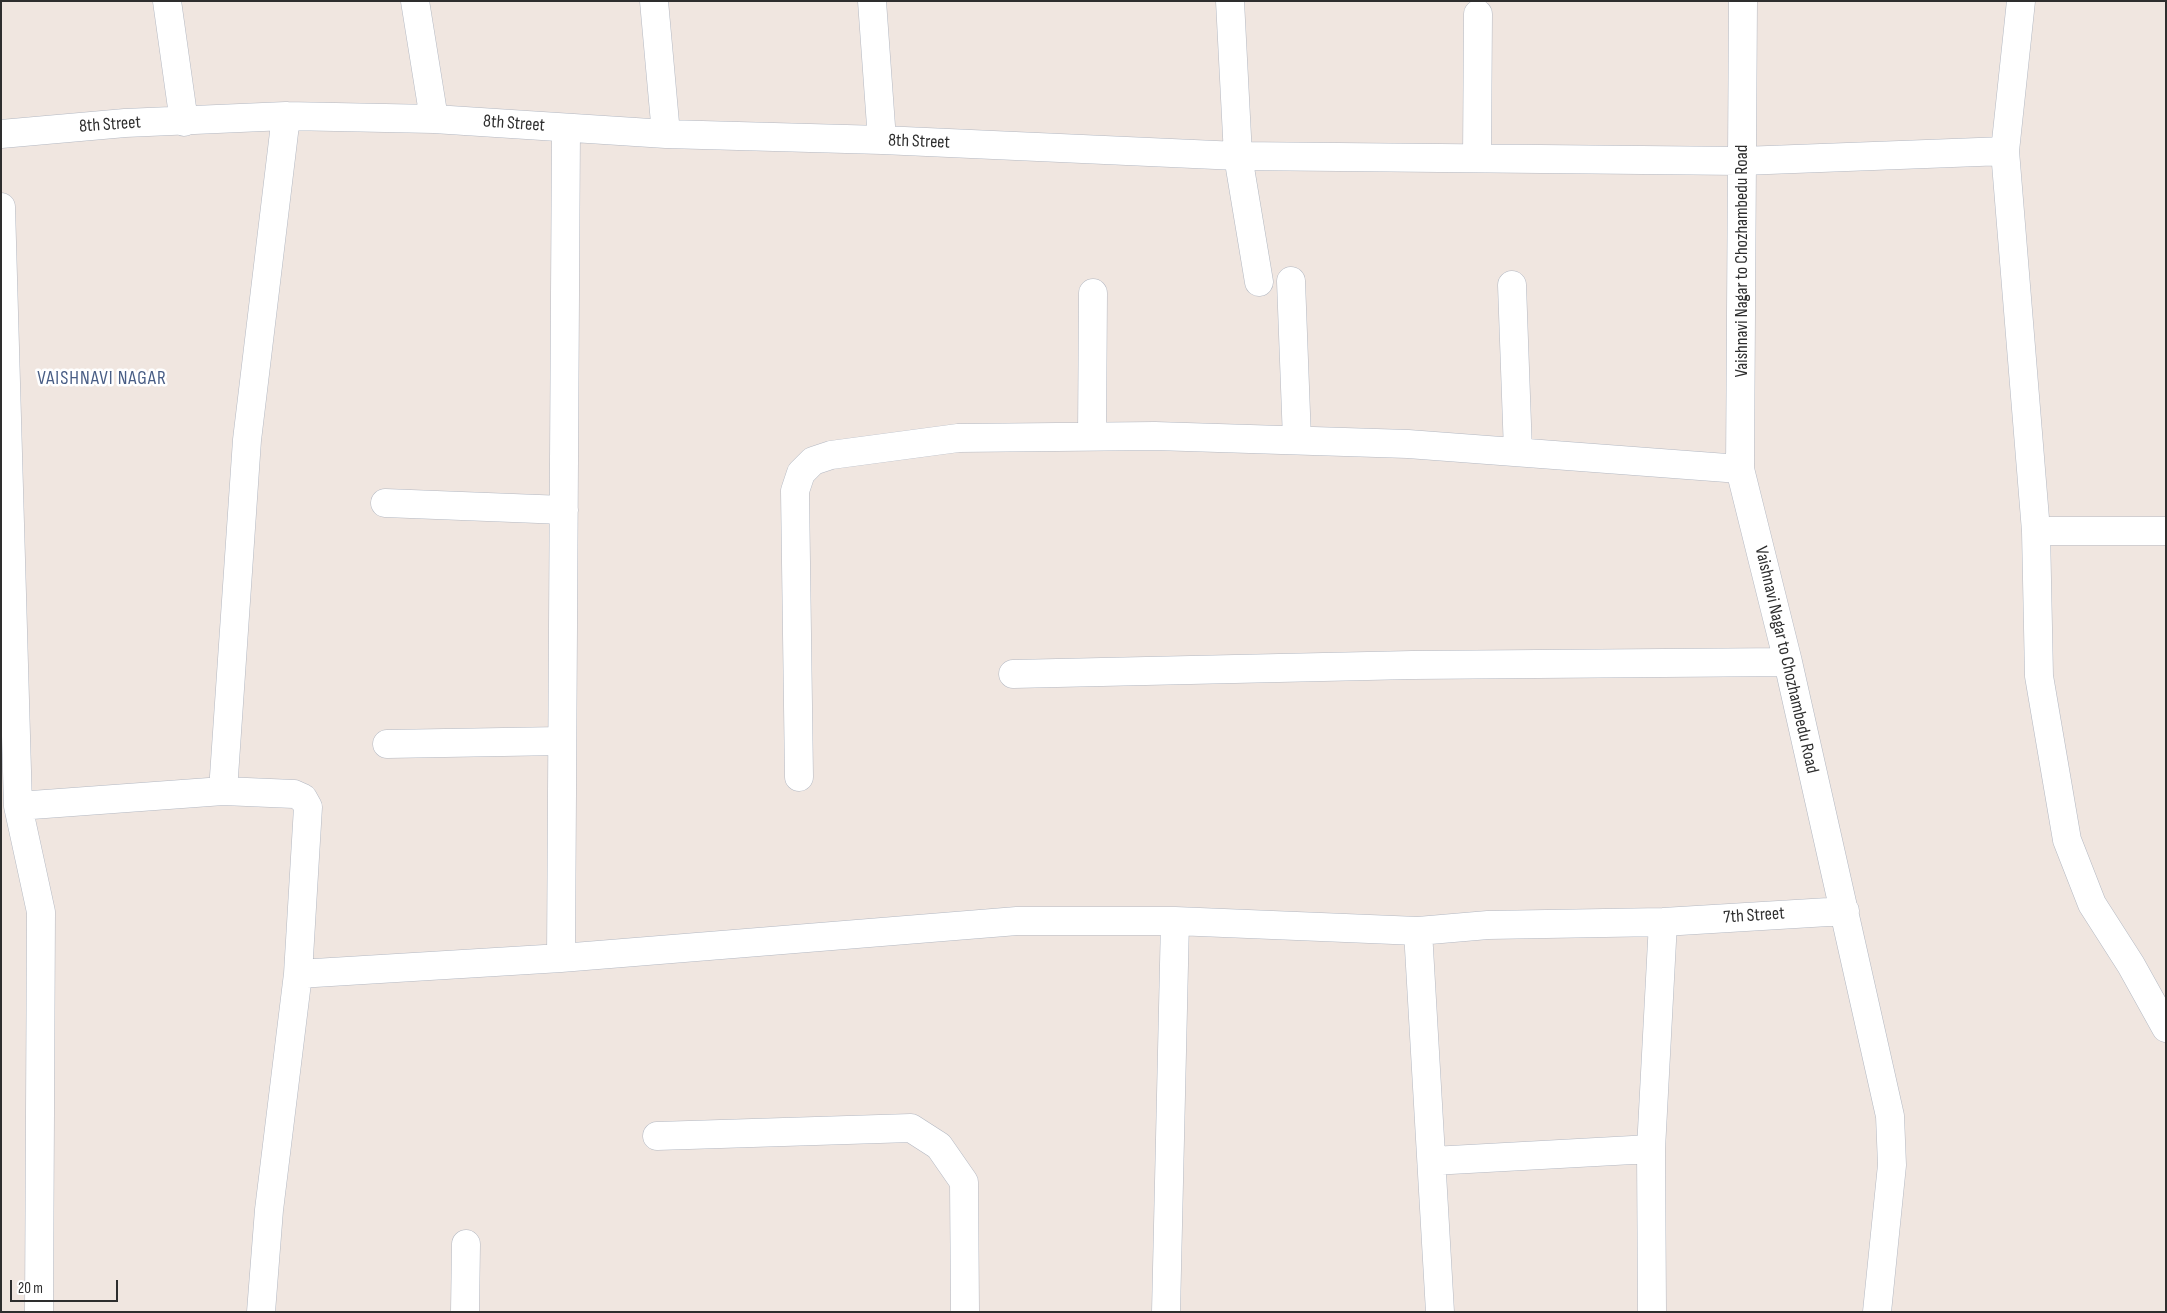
<!DOCTYPE html>
<style>
body{margin:0}
#map{position:relative;width:2167px;height:1313px;overflow:hidden;background:#f0e6e0;font-family:"Sofia Sans Condensed",sans-serif}
canvas{display:block}
.frame{position:absolute;inset:0;border:2px solid #2e2e2e;pointer-events:none}
.scale{position:absolute;left:10px;top:1280px;width:108px;height:22px;box-sizing:border-box;border:2px solid #2e2e2e;border-top:0;padding-left:6px;font-size:15px;line-height:18px;white-space:nowrap;color:#2e2e2e;-webkit-text-stroke:4px #fff;paint-order:stroke}
</style>
<div id="map">
<canvas width="2167" height="1313"></canvas>
<div class="frame"></div>
<div class="scale">20 m</div>
</div>
<script>
const g = document.querySelector('canvas').getContext('2d');
g.lineJoin = 'round';
function poly(rows) {
  const path = new Path2D();
  for (const r of rows) {
    path.moveTo(r[0], r[1]);
    for (let i = 2; i < r.length; i += 2) path.lineTo(r[i], r[i + 1]);
  }
  return path;
}
function stroke(path, color, width, dash) {
  g.strokeStyle = color;
  g.lineWidth = width;
  g.lineCap = dash ? 'butt' : 'round';
  g.setLineDash(dash || []);
  g.stroke(path);
}
function label(font, color, halo, rows, align = 'center') {
  g.font = font + ' "Sofia Sans Condensed",sans-serif';
  g.lineWidth = 5;
  g.setLineDash([]);
  g.textBaseline = 'middle';
  g.strokeStyle = halo;
  g.fillStyle = color;
  for (const [text, x, y, turn = 0] of rows) {
    g.save();
    g.translate(x, y);
    g.rotate((+turn || 0) * Math.PI / 180);
    g.textAlign = isNaN(turn) ? turn : align;
    if (halo) g.strokeText(text, 0, 0);
    g.fillText(text, 0, 0);
    g.restore();
  }
}
const minor = poly([
 [167,1,184,122],
 [415,1,434,119],
 [654,1,666,134],
 [872,1,882,140],
 [1230,1,1238,156,1259,282],
 [1743,1,1740,469,1788,662,1890,1116,1892,1165,1877,1312],
 [2021,1,2005,151,2036,531,2039,676,2067,840,2092,904,2131,965,2166,1028],
 [1,134,125,123,286,116,434,119,666,134,882,140,1238,156,1742,161,2005,151],
 [1477,158,1478,14],
 [1,207,18,806,41,912,39,1312],
 [1291,281,1297,440],
 [1512,285,1518,452],
 [1092,436,1093,293],
 [385,503,564,510],
 [2036,531,2166,531],
 [1013,674,1412,665,1788,662],
 [387,744,561,741],
 [799,777,795,491,801,473,813,461,831,455,958,438,1155,436,1408,444,1740,469],
 [223,791,247,440,286,116],
 [18,806,223,791,294,794,303,798,308,807,298,974],
 [1418,931,1488,925,1663,922,1845,911],
 [561,958,566,128],
 [657,1136,911,1128,939,1146,964,1182,965,1312],
 [1432,1161,1651,1149],
 [261,1312,269,1210,298,974,561,958,1017,921,1175,921,1418,931,1440,1312],
 [465,1312,466,1244],
 [1166,1312,1175,921],
 [1652,1312,1651,1149,1663,922]
]);
stroke(minor, '#b3b8c2', 29);
stroke(minor, '#fff', 28);
label('18px', '#2e2e2e', '#fff', [
 ["8th Street",514,124,4],
 ["8th Street",110,125,-4],
 ["8th Street",919,142,2],
 ["Vaishnavi Nagar to Chozhambedu Road",1742,261,-90],
 ["Vaishnavi Nagar to Chozhambedu Road",1786,660,77],
 ["7th Street",1754,916,-4]
]);
g.letterSpacing = '1px';
label('19px', '#485d85', '#fff', [
 ["VAISHNAVI NAGAR",102,379]
]);
g.letterSpacing = '0px';
</script>
